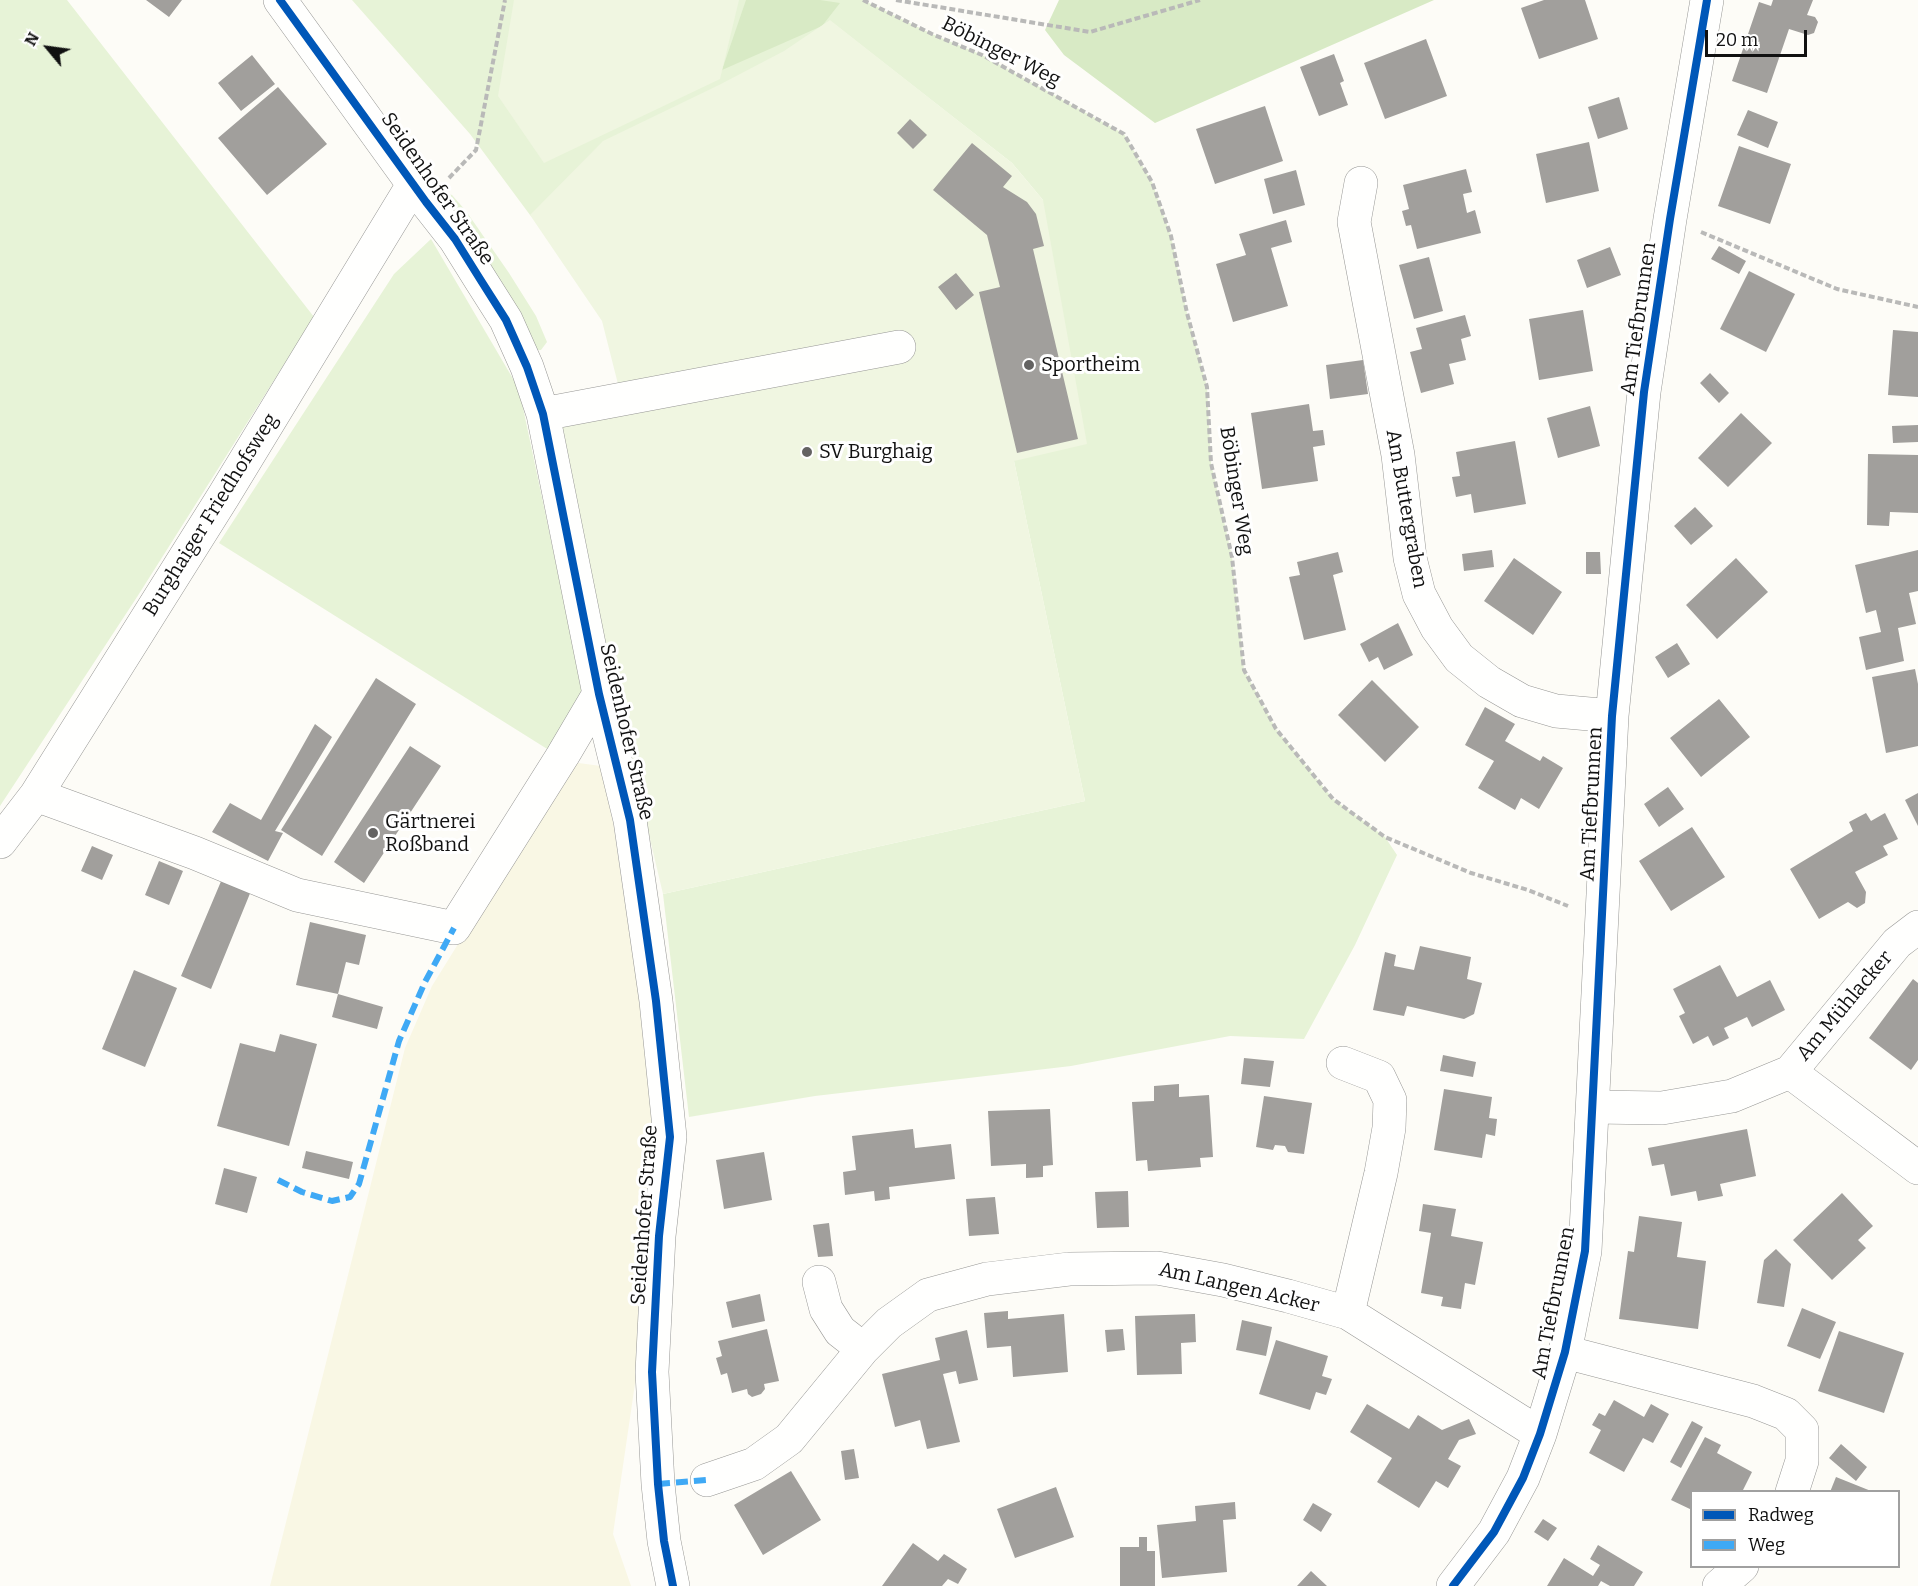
<!DOCTYPE html>
<meta charset="utf-8">
<style>
body{margin:0}
#map{position:relative;width:1918px;height:1586px;overflow:hidden;background:#fdfcf7;font-family:Bitter,serif}
canvas{display:block}
.legend{position:absolute;left:1690px;top:1490px;width:210px;height:78px;box-sizing:border-box;background:#fff;border:2px solid #a0a0a0;margin:0;padding:8px 10px;list-style:none;font-size:18px;color:#111}
.legend li{display:flex;align-items:center;gap:12px;height:30px}
.legend b{width:30px;border:2px solid #a0a0a0}
.north{position:absolute;left:18px;top:18px;width:60px;height:60px;-webkit-text-stroke:4px #fff;paint-order:stroke;rotate:299deg;font-size:16px;font-weight:700;line-height:24px;text-align:center;color:#111}
.north::after{content:'';display:block;margin:auto;width:21px;height:27px;background:#111;clip-path:polygon(50% 0,100% 100%,50% 72%,0 100%)}
.scale{position:absolute;left:1705px;top:30px;width:102px;height:27px;box-sizing:border-box;border:3px solid #111;border-top:0;padding-left:8px;font-size:18px;line-height:21px;white-space:nowrap;color:#111;-webkit-text-stroke:4px #fff;paint-order:stroke}
</style>
<div id="map">
<canvas width="1918" height="1586"></canvas>
<ul class="legend">
<li><b style="height:8px;background:#0057b8"></b>Radweg</li>
<li><b style="height:8px;background:#3fa9f5"></b>Weg</li>
</ul>
<div class="north">N</div>
<div class="scale">20 m</div>
</div>
<script>
const g = document.querySelector('canvas').getContext('2d');
g.lineJoin = 'round';
function paint(path, color) {
  g.fillStyle = color;
  g.fill(path, 'evenodd');
}
function poly(rows) {
  const path = new Path2D();
  for (const r of rows) {
    path.moveTo(r[0], r[1]);
    for (let i = 2; i < r.length; i += 2) path.lineTo(r[i], r[i + 1]);
  }
  return path;
}
function stroke(path, color, width, dash) {
  g.strokeStyle = color;
  g.lineWidth = width;
  g.lineCap = dash ? 'butt' : 'round';
  g.setLineDash(dash || []);
  g.stroke(path);
}
function label(font, color, halo, rows, align = 'center') {
  g.font = font + ' Bitter,serif';
  g.lineWidth = 6;
  g.setLineDash([]);
  g.textBaseline = 'middle';
  g.strokeStyle = halo;
  g.fillStyle = color;
  for (const [text, x, y, turn = 0] of rows) {
    g.save();
    g.translate(x, y);
    g.rotate((+turn || 0) * Math.PI / 180);
    g.textAlign = isNaN(turn) ? turn : align;
    if (halo) g.strokeText(text, 0, 0);
    g.fillText(text, 0, 0);
    g.restore();
  }
}
paint(poly([
 [571,762,601,766,613,822,640,1003,654,1123,656,1160,637,1370,613,1534,631,1586,270,1586,405,1048,432,986]
]), '#f9f7e4');
paint(poly([
 [0,0,67,0,314,317,137,597,0,806],
 [352,0,863,0,932,34,982,55,1124,134,1152,182,1171,236,1187,313,1207,387,1211,463,1232,557,1244,670,1276,729,1333,799,1385,837,1397,855,1355,945,1304,1039,1230,1036,1071,1066,815,1096,689,1117,663,894,1085,801,1014,461,1043,200,1012,163,834,24,566,248,530,215,470,134],
 [446,193,452,195,466,211,509,273,536,316,547,342,541,350,537,350,442,196],
 [431,239,519,389,584,696,552,752,219,543,394,274]
]), '#e7f3d7');
paint(poly([
 [746,0,820,0,840,3,822,26,722,70],
 [1059,0,1434,0,1155,123,1064,55,1045,30]
]), '#d8eac5');
paint(poly([
 [514,0,739,0,720,79,544,163,498,96],
 [830,20,1012,163,1043,200,1087,444,1014,461,1085,801,663,894,597,615,553,403,620,392,602,321,530,215,603,141,719,85,784,51]
]), '#f0f6e1');
paint(poly([
 [146,0,182,0,169,17],
 [1544,0,1585,0,1598,39,1539,59,1521,8],
 [1773,0,1813,0,1807,15,1815,17,1818,22,1814,33,1808,35,1789,29,1767,93,1732,81,1759,2,1771,6],
 [1426,39,1447,96,1385,119,1364,63],
 [1334,54,1344,81,1340,83,1348,105,1319,116,1300,67],
 [252,55,275,84,241,111,218,83],
 [278,87,327,144,267,195,218,138],
 [1619,97,1628,129,1598,139,1588,107],
 [1265,106,1283,161,1215,184,1196,129],
 [1748,110,1778,122,1768,148,1737,135],
 [910,119,927,135,913,149,897,133],
 [1589,142,1599,191,1546,203,1536,154],
 [972,143,1012,176,1003,187,1027,202,1036,214,1044,246,1033,249,1078,439,1017,453,979,292,1000,287,987,235,933,190],
 [1739,146,1791,164,1770,224,1718,206],
 [1466,169,1472,192,1463,194,1467,213,1475,210,1481,233,1417,249,1411,225,1406,226,1402,211,1409,209,1403,185],
 [1296,170,1305,205,1273,214,1264,179],
 [1286,220,1292,242,1271,248,1288,306,1233,322,1216,264,1246,255,1239,234],
 [1719,246,1746,261,1739,274,1711,259],
 [1610,247,1621,275,1587,288,1577,260],
 [1429,257,1443,311,1414,319,1399,265],
 [1749,271,1795,294,1766,352,1720,329],
 [956,273,974,295,956,310,938,287],
 [1583,310,1593,371,1539,380,1529,319],
 [1465,315,1471,336,1461,339,1466,360,1449,364,1454,384,1421,393,1410,352,1422,349,1416,328],
 [1893,330,1918,332,1918,397,1888,395],
 [1363,360,1368,394,1330,399,1326,365],
 [1710,373,1729,393,1719,403,1700,383],
 [1309,404,1313,431,1323,430,1325,445,1313,447,1318,481,1262,489,1251,413],
 [1590,406,1600,446,1558,458,1547,418],
 [1741,413,1772,443,1728,487,1698,458],
 [1918,425,1918,442,1893,443,1892,426],
 [1515,441,1526,504,1474,513,1471,494,1456,497,1452,477,1460,476,1456,452],
 [1868,454,1918,455,1918,513,1890,512,1889,526,1867,525],
 [1695,507,1713,526,1691,545,1674,526],
 [1492,550,1494,567,1464,571,1462,554],
 [1918,550,1918,591,1909,593,1916,624,1898,628,1904,661,1866,670,1859,637,1881,632,1876,610,1866,613,1855,565],
 [1338,552,1343,572,1333,575,1346,630,1304,640,1289,577,1300,575,1297,562],
 [1586,552,1600,552,1601,574,1586,574],
 [1514,558,1562,592,1533,635,1484,601],
 [1736,558,1768,592,1717,639,1686,605],
 [1398,623,1413,655,1384,670,1378,657,1369,662,1360,644],
 [1677,643,1690,664,1668,678,1655,657],
 [1915,669,1918,684,1918,746,1886,753,1872,677],
 [376,678,416,704,322,856,281,830],
 [1372,680,1419,727,1385,762,1338,715],
 [1719,699,1750,737,1701,777,1670,738],
 [1485,707,1515,724,1505,741,1540,761,1543,756,1563,768,1539,809,1521,798,1515,810,1478,788,1494,761,1465,745],
 [315,724,332,737,275,831,283,833,268,861,212,832,230,803,261,820],
 [410,746,441,766,364,883,334,862],
 [1668,787,1684,809,1659,827,1644,804],
 [1918,793,1918,826,1905,800],
 [1866,813,1871,821,1885,813,1898,839,1883,846,1888,855,1855,872,1866,892,1865,903,1857,908,1848,902,1819,919,1790,869,1853,831,1849,822],
 [1692,827,1725,877,1671,911,1639,861],
 [92,846,113,855,102,880,81,871],
 [159,861,183,871,169,905,145,895],
 [222,879,251,891,211,989,181,976],
 [310,922,366,935,359,965,346,962,338,994,296,985],
 [1420,946,1471,957,1467,979,1482,983,1474,1014,1464,1019,1407,1006,1404,1016,1373,1010,1385,952,1396,955,1394,966,1414,970],
 [1720,965,1737,997,1770,980,1785,1010,1752,1027,1747,1017,1724,1028,1729,1038,1713,1046,1708,1036,1693,1044,1679,1016,1685,1013,1673,989],
 [134,970,177,988,145,1067,102,1049],
 [1913,979,1918,983,1918,1060,1911,1070,1869,1038],
 [338,994,383,1007,377,1029,332,1017],
 [280,1034,317,1044,289,1146,217,1126,240,1043,275,1052],
 [1443,1055,1476,1062,1473,1077,1440,1071],
 [1244,1058,1274,1061,1270,1087,1241,1084],
 [1179,1084,1179,1097,1209,1095,1213,1157,1200,1158,1201,1167,1148,1171,1147,1160,1136,1161,1132,1102,1154,1101,1154,1086],
 [1444,1089,1492,1097,1489,1118,1497,1119,1495,1136,1486,1134,1482,1158,1434,1150],
 [1264,1096,1312,1103,1304,1154,1288,1152,1285,1146,1275,1145,1273,1150,1256,1147],
 [1050,1109,1053,1165,1043,1166,1043,1177,1026,1178,1026,1164,991,1166,988,1111],
 [913,1129,915,1148,951,1144,955,1179,889,1187,890,1199,875,1201,874,1191,845,1195,843,1172,856,1170,852,1136],
 [1747,1129,1756,1176,1720,1184,1723,1196,1698,1201,1696,1191,1671,1196,1664,1164,1652,1166,1648,1148],
 [306,1151,353,1162,349,1179,302,1168],
 [764,1152,772,1200,724,1209,716,1160],
 [224,1168,257,1177,247,1213,215,1204],
 [1128,1191,1129,1227,1097,1228,1095,1192],
 [1842,1193,1873,1226,1858,1240,1866,1248,1832,1280,1793,1240],
 [995,1197,999,1234,969,1236,966,1199],
 [1423,1204,1456,1209,1451,1236,1483,1242,1475,1285,1465,1283,1461,1309,1441,1306,1443,1297,1421,1293,1431,1233,1419,1231],
 [1639,1216,1682,1222,1677,1257,1706,1261,1698,1329,1619,1319,1628,1251,1634,1252],
 [829,1223,833,1256,818,1257,813,1225],
 [1776,1249,1791,1264,1784,1307,1757,1303,1764,1260],
 [760,1294,765,1321,732,1328,726,1302],
 [1802,1308,1836,1322,1820,1359,1787,1346],
 [1008,1311,1008,1319,1064,1314,1068,1372,1013,1377,1011,1346,987,1348,984,1313],
 [1195,1314,1196,1342,1181,1343,1182,1374,1137,1375,1135,1316],
 [1242,1320,1272,1327,1266,1356,1236,1350],
 [767,1329,779,1381,764,1384,765,1389,761,1394,752,1397,748,1394,747,1389,732,1393,727,1373,721,1375,716,1358,722,1356,718,1341],
 [1123,1329,1125,1350,1107,1352,1105,1330],
 [967,1330,978,1380,959,1384,956,1371,943,1374,960,1442,927,1449,920,1420,895,1427,882,1374,940,1360,935,1338],
 [1839,1331,1904,1353,1884,1413,1818,1391],
 [1276,1340,1328,1356,1322,1376,1332,1379,1326,1395,1316,1392,1310,1410,1259,1394],
 [1614,1400,1644,1417,1651,1404,1669,1414,1653,1443,1643,1438,1624,1472,1589,1453,1601,1430,1592,1425,1599,1413,1605,1416],
 [1367,1404,1409,1429,1418,1415,1442,1430,1469,1419,1476,1434,1459,1440,1448,1459,1461,1466,1448,1488,1436,1481,1419,1508,1377,1482,1392,1458,1350,1432],
 [1692,1421,1703,1427,1681,1468,1670,1462],
 [1705,1437,1721,1445,1717,1453,1752,1472,1742,1492,1692,1492,1692,1510,1671,1500],
 [1841,1444,1867,1467,1856,1481,1829,1458],
 [854,1449,859,1478,845,1480,841,1451],
 [791,1471,821,1520,763,1555,734,1505],
 [1836,1477,1871,1491,1871,1492,1830,1492],
 [1056,1487,1074,1537,1015,1558,997,1509],
 [1235,1502,1236,1519,1223,1520,1227,1572,1162,1578,1157,1525,1196,1521,1195,1506],
 [1313,1503,1332,1514,1321,1532,1303,1520],
 [1543,1519,1557,1528,1548,1541,1534,1532],
 [1139,1537,1147,1537,1147,1551,1155,1551,1155,1586,1120,1586,1120,1547,1139,1547],
 [913,1543,938,1561,944,1554,967,1569,958,1584,948,1579,942,1586,882,1586],
 [1598,1545,1643,1572,1634,1586,1610,1586,1601,1581,1598,1586,1547,1586,1564,1558,1593,1576,1600,1565,1590,1559],
 [1311,1571,1327,1586,1297,1586]
]), '#a19f9c');
const minor = poly([
 [280,0,426,202,455,239,480,279,506,320,527,367,543,414,599,694,630,820,656,1001,670,1137,659,1236,652,1372,658,1484,664,1541,673,1586],
 [1361,183,1354,222,1398,455,1410,558,1419,594,1437,628,1459,658,1489,682,1522,701,1556,711,1612,716],
 [543,414,899,347],
 [36,795,195,853,297,895,454,928,563,755,599,694],
 [0,842,36,795,223,497,414,183],
 [1343,1063,1379,1077,1390,1100,1389,1128,1381,1173,1348,1313],
 [1790,1072,1918,1168],
 [1593,1107,1662,1108,1732,1096,1790,1072,1897,943,1918,927],
 [819,1282,826,1309,840,1331,863,1349],
 [1565,1352,1753,1401,1786,1414,1802,1430,1802,1461,1792,1492],
 [707,1480,754,1464,789,1439,863,1349,889,1323,928,1295,987,1279,1069,1269,1157,1268,1223,1280,1288,1296,1348,1313,1540,1434],
 [1453,1586,1494,1532,1523,1478,1540,1434,1565,1352,1585,1251,1612,716,1644,392,1670,219,1707,0],
 [1719,1586,1742,1566]
]);
stroke(minor, '#979795', 34);
stroke(poly([
 [863,0,932,34,982,55,1124,134,1152,182,1171,236,1187,313,1207,387,1211,463,1232,557,1244,670,1276,729,1333,799,1385,837,1471,873,1528,890,1568,906],
 [896,0,1090,32,1200,0],
 [449,178,476,150,505,0],
 [1701,232,1837,289,1918,307]
]), '#b9b9b8', 4, [6, 3]);
stroke(minor, '#fffffe', 33);
stroke(poly([
 [278,1180,302,1192,332,1201,350,1197,359,1184,399,1041,425,982,454,928],
 [658,1484,707,1480]
]), '#3fa9f5', 6, [12, 6]);
stroke(poly([
 [280,0,426,202,455,239,480,279,506,320,527,367,543,414,599,694,630,820,656,1001,670,1137,659,1236,652,1372,658,1484,664,1541,673,1586],
 [1453,1586,1494,1532,1523,1478,1540,1434,1565,1352,1585,1251,1612,716,1644,392,1670,219,1707,0]
]), '#0057b8', 8);
for (const [x, y, r, color] of [
 [1029,365,6,"#646362"],
 [807,452,6,"#646362"],
 [373,833,6,"#646362"]
]) {
  const dot = new Path2D();
  dot.arc(x, y, r, 0, 2 * Math.PI);
  g.fillStyle = color;
  g.fill(dot);
  stroke(dot, '#fff', 2);
}
label('20px', '#111', '#fff', [
 ["Böbinger Weg",1001,52,27],
 ["Seidenhofer Straße",437,189,55],
 ["Am Tiefbrunnen",1639,319,-82],
 ["Böbinger Weg",1236,491,81],
 ["Am Buttergraben",1406,509,80],
 ["Burghaiger Friedhofsweg",211,515,-58],
 ["Seidenhofer Straße",626,732,77],
 ["Am Tiefbrunnen",1592,804,-87],
 ["Am Mühlacker",1845,1006,-50],
 ["Seidenhofer Straße",645,1215,-86],
 ["Am Langen Acker",1239,1288,13],
 ["Am Tiefbrunnen",1554,1303,-79]
]);
label('20px', '#111', '#fff', [
 ["Sportheim",1041,365],
 ["SV Burghaig",819,452],
 ["Gärtnerei",385,822],
 ["Roßband",385,845]
], 'left');
</script>
